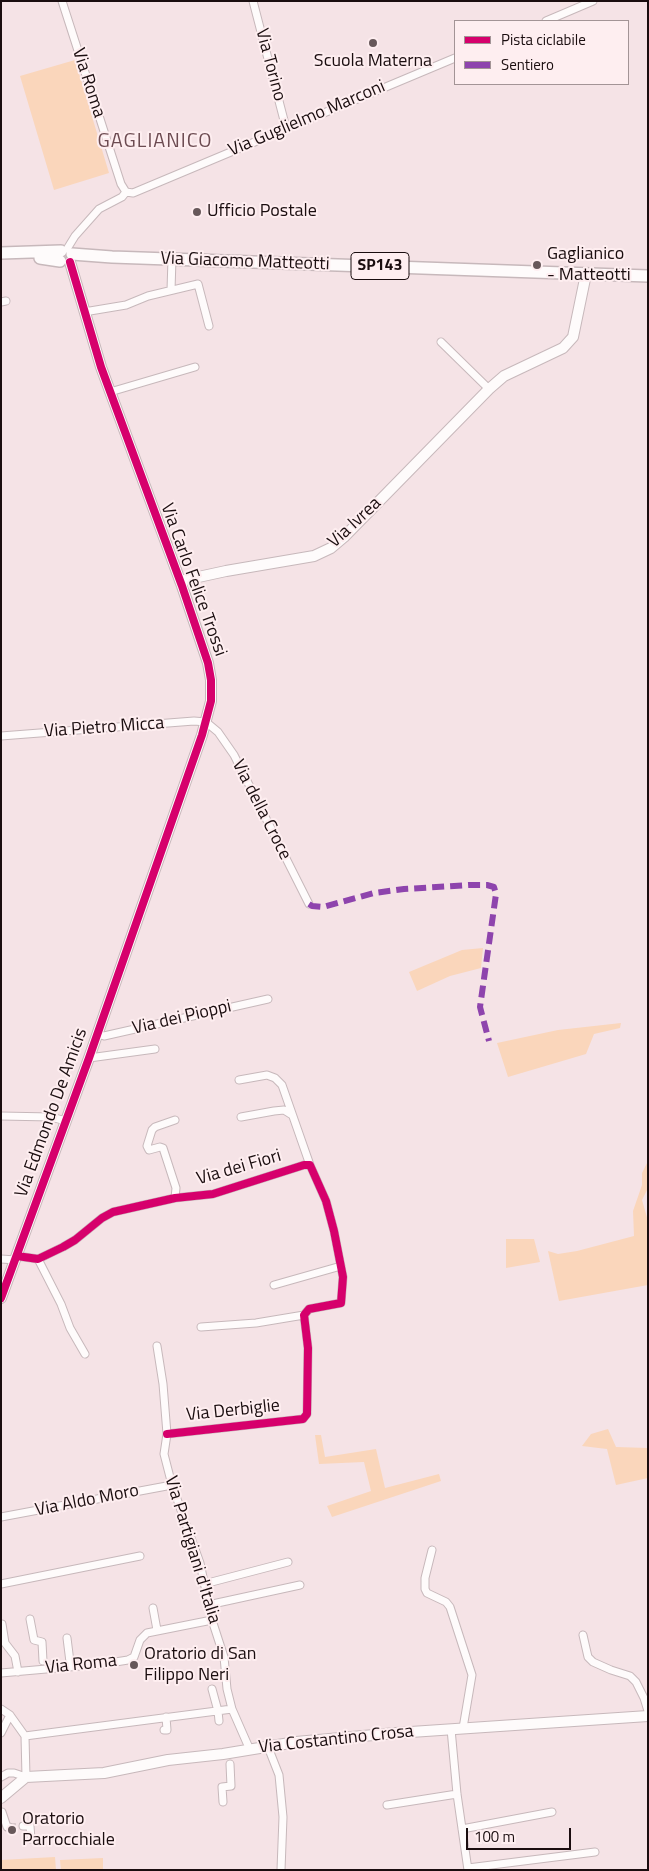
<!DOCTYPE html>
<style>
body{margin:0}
#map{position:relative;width:649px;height:1871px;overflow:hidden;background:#f5e3e6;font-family:"Titillium Web",sans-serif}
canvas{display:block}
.frame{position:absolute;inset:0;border:2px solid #1a0d0f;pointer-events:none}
.legend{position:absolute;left:454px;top:20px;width:175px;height:65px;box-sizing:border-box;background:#feeef0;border:1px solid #a39496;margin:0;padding:6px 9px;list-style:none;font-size:15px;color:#1a0d0f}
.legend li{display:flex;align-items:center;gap:10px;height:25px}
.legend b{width:25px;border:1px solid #a39496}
.scale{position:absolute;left:466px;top:1828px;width:105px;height:22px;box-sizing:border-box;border:2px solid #1a0d0f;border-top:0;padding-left:6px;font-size:15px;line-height:18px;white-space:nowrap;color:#1a0d0f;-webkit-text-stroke:4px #feeef0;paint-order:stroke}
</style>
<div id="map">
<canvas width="649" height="1871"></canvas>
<div class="frame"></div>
<ul class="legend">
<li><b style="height:6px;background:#d6006c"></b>Pista ciclabile</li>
<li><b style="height:6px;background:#8e44ad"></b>Sentiero</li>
</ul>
<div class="scale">100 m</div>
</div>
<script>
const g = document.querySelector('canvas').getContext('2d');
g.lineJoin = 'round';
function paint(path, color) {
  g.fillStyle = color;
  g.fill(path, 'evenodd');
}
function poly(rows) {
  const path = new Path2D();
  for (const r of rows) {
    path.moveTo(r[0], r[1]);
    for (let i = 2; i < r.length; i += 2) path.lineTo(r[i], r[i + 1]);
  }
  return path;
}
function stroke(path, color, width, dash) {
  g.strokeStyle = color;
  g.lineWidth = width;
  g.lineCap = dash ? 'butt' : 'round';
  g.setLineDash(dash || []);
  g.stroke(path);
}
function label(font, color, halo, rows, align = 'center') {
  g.font = font + ' "Titillium Web",sans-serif';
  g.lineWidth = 4;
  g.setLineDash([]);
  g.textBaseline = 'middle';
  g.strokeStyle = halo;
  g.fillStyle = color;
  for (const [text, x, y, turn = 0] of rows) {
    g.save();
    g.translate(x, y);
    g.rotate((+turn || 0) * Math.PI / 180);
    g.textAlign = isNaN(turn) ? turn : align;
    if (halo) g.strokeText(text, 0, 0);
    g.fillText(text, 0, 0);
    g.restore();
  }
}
paint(poly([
 [75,60,109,173,54,190,20,76],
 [483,948,481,968,450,976,417,991,409,972,462,950],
 [621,1023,620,1028,594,1034,586,1054,508,1077,497,1043,558,1030],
 [648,1161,648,1188,642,1200,648,1221,648,1285,559,1301,548,1251,558,1254,577,1251,634,1236,633,1211,642,1185,642,1173],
 [506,1239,534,1239,540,1262,506,1268],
 [608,1429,616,1447,648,1448,648,1478,616,1485,607,1449,582,1446,591,1434],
 [315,1435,321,1435,325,1457,376,1449,385,1488,439,1474,441,1481,332,1517,327,1506,371,1491,364,1462,319,1464],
 [55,1857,56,1870,1,1870,1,1860],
 [103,1858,103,1870,61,1870,60,1860]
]), '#fad6bb');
stroke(poly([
 [9,1827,23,1826]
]), '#d4c3c6', 7, [7, 3.5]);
const street = poly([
 [62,1,121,184,126,192],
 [253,1,286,128],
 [546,21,593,1],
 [126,192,133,193,455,58],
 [67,249,75,236,99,209,122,197,126,192],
 [171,290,172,259],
 [1,302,6,301],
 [84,312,126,305,148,296,198,284,209,326],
 [441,342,489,389],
 [110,392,195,367],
 [1,736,194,721,206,722,218,732,234,755,309,904],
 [97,1034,104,1036,268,999],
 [89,1058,155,1049],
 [239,1080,267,1075,275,1078,282,1085,310,1165],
 [1,1116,51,1117,66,1121],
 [241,1117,274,1111,284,1110,292,1115],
 [175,1198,176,1188,163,1148,160,1147,149,1150,147,1146,152,1130,155,1127,175,1120],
 [17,1256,38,1259,63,1247,75,1240,102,1218,113,1212,175,1198,213,1194,304,1165,310,1165,326,1201,334,1231,343,1277,341,1303,309,1309,304,1315,308,1348,307,1414,303,1419,167,1434],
 [1,1259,16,1260],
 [38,1259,61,1304,70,1328,85,1354],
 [274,1285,341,1266],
 [201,1327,256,1323,304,1315],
 [157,1346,163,1384,167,1434,164,1454,172,1485,200,1563,212,1620,224,1657,227,1689,232,1709,250,1750],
 [1,1517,172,1485],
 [432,1550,425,1578,425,1589,427,1593,446,1602,450,1607,472,1675,463,1728],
 [1,1584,140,1556],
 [204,1584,288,1562],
 [208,1605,300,1585],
 [153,1608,157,1630],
 [30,1619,34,1640,42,1642,43,1661],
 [2,1624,5,1643,15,1656,18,1672],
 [583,1635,588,1657,593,1662,611,1670,630,1676,636,1682,644,1698,648,1711],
 [67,1638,70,1662],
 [1,1673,103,1664,128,1660,134,1657,140,1640,147,1633,212,1620],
 [212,1689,218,1711,219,1721],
 [1,1709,10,1715,25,1736,26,1777,14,1773,8,1773,1,1777],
 [451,1729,457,1794,468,1870],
 [164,1730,167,1730,166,1717],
 [1,1733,10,1715],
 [25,1736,232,1709],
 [268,1747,279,1775,283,1817,281,1870],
 [223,1802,222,1787,231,1786,230,1764],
 [387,1805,457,1794],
 [2,1812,7,1827,9,1827],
 [23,1826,30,1826,31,1839],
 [462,1829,552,1812],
 [468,1868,595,1852]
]);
const secondary = poly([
 [180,581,226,571,314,556,331,548,344,537,489,389,504,376,563,348,573,337,586,274],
 [1,1298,89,1058,202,735,211,701,211,680,208,663,182,586,101,367,70,262],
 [1,1798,26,1777,104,1773,168,1760,223,1754,296,1742,396,1733,648,1716]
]);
const primary = poly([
 [1,253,61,251],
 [72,254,112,257,648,276],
 [40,258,60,261]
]);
stroke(street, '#c7b8bb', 9);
stroke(secondary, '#c7b8bb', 12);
stroke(primary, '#c7b8bb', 14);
stroke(street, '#fefbfb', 7);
stroke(secondary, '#fefbfb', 10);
stroke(primary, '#fefbfb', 11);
stroke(poly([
 [309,904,312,906,323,907,374,893,404,889,470,885,487,885,494,887,496,894,480,1007,489,1041]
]), '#8e44ad', 6, [12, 6]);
stroke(poly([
 [17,1256,38,1259,63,1247,75,1240,102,1218,113,1212,175,1198,213,1194,304,1165,310,1165,326,1201,334,1231,343,1277,341,1303,309,1309,304,1315,308,1348,307,1414,303,1419,167,1434],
 [1,1298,89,1058,202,735,211,701,211,680,208,663,182,586,101,367,70,262]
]), '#d6006c', 8);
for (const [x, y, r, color] of [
 [373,43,5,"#67585a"],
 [197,212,5,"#67585a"],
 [537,265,5,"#67585a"],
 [134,1665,5,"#67585a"],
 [12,1830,5,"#67585a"]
]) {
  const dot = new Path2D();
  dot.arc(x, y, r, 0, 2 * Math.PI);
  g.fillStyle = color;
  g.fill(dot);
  stroke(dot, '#feeef0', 2);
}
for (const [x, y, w] of [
 [380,266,58]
]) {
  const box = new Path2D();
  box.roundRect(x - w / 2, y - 13.5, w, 27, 4);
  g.fillStyle = '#feeef0';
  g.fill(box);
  stroke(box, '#1a0d0f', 1);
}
label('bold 16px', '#1a0d0f', null, [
 ["SP143",380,266]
]);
label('18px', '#1a0d0f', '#feeef0', [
 ["Scuola Materna",373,62,"center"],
 ["Ufficio Postale",207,212],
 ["Gaglianico",547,255],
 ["- Matteotti",547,276],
 ["Oratorio di San",144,1655],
 ["Filippo Neri",144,1676],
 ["Oratorio",22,1820],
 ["Parrocchiale",22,1841]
], 'left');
label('18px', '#1a0d0f', '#feeef0', [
 ["Via Torino",270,65,75],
 ["Via Roma",88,83,72],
 ["Via Guglielmo Marconi",307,119,-23],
 ["Via Giacomo Matteotti",245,262,2],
 ["Via Ivrea",355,523,-43],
 ["Via Carlo Felice Trossi",193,580,70],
 ["Via Pietro Micca",104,728,-4],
 ["Via della Croce",261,810,63],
 ["Via dei Pioppi",182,1018,-13],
 ["Via Edmondo De Amicis",52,1113,-70],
 ["Via dei Fiori",239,1168,-16],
 ["Via Derbiglie",233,1411,-6],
 ["Via Aldo Moro",87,1501,-11],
 ["Via Partigiani d'Italia",192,1550,73],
 ["Via Roma",81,1665,-6],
 ["Via Costantino Crosa",336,1740,-6]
]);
g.letterSpacing = '1px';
label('20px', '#6c4b51', '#feeef0', [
 ["GAGLIANICO",155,142]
]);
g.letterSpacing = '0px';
</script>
